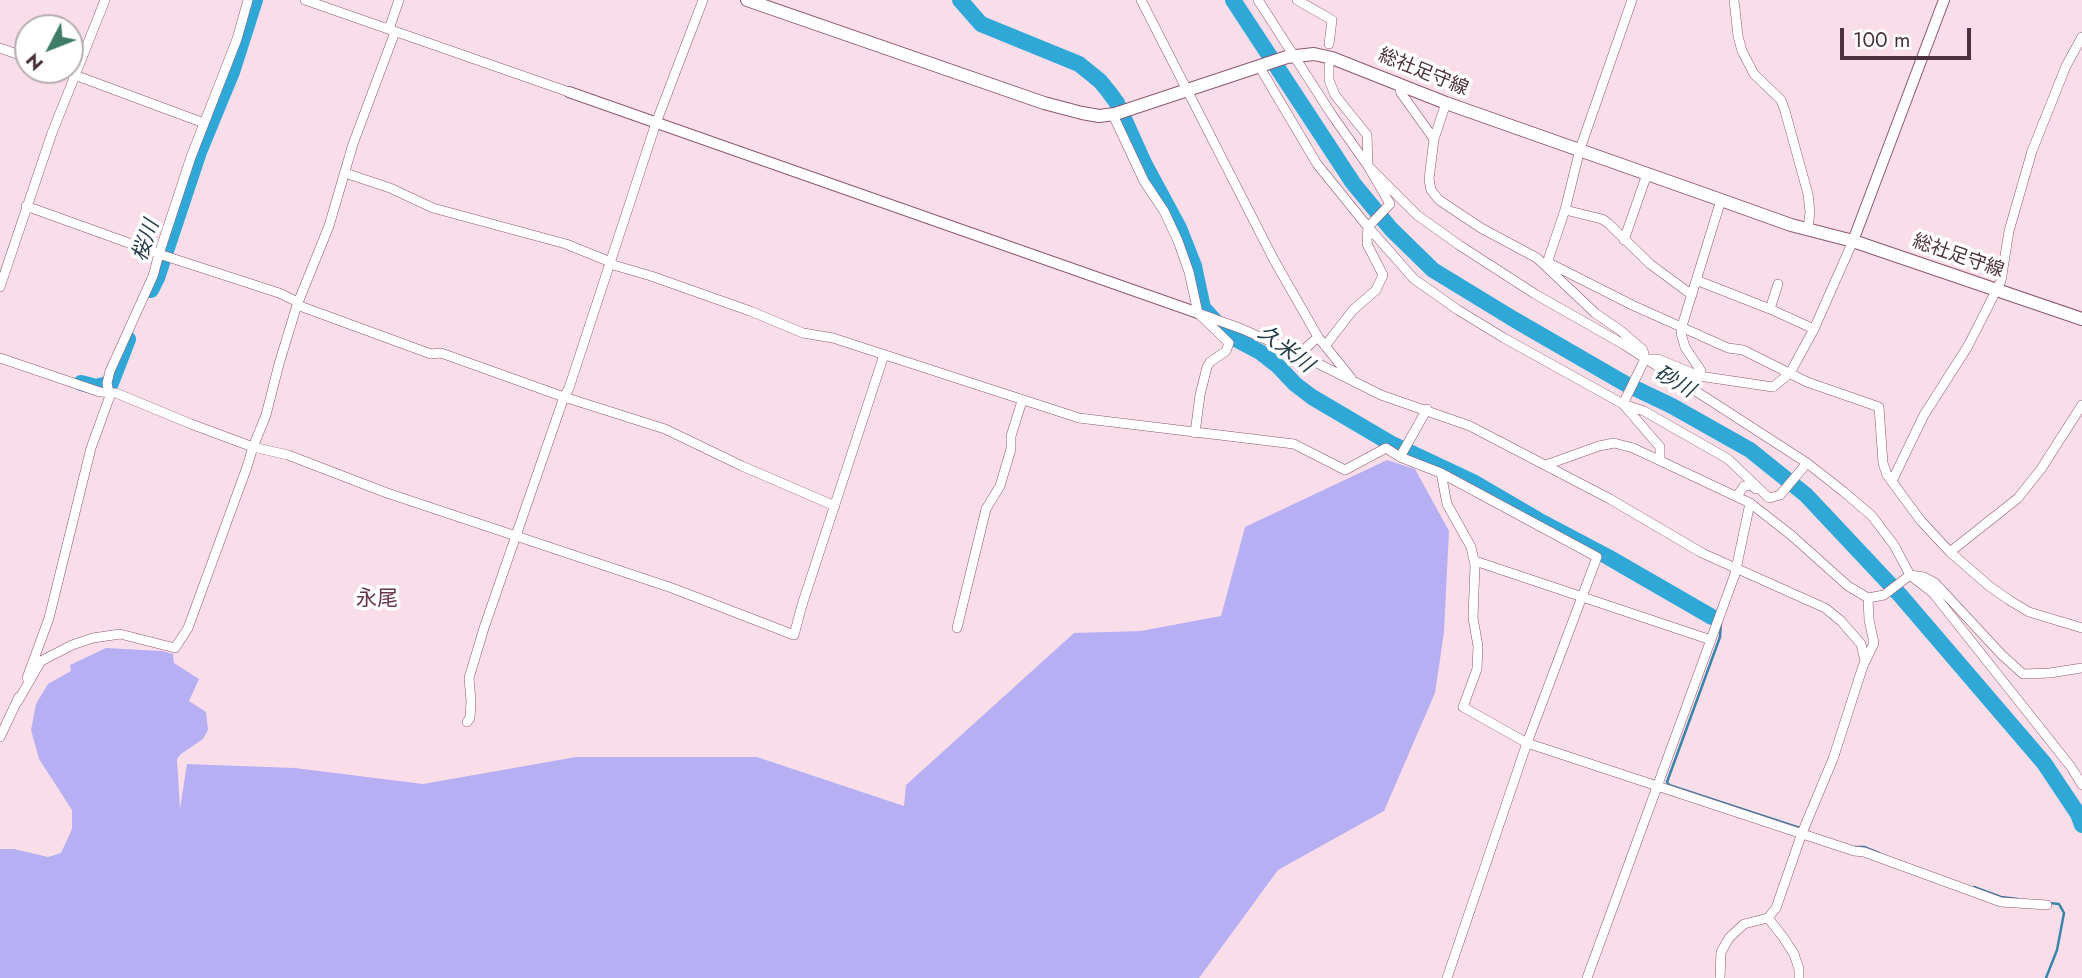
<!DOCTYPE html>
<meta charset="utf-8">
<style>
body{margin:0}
#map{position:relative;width:2082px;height:978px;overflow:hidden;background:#f9deea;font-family:Jost,sans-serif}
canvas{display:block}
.north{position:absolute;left:14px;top:14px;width:70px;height:70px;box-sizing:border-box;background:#fff;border:2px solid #b7adb2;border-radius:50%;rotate:228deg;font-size:19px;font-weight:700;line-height:28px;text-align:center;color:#4c323e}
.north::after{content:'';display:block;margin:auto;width:24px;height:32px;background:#3f7c68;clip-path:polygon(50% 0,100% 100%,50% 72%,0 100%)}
.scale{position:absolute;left:1840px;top:28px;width:131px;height:32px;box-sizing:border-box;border:4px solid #4c323e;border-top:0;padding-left:9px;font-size:21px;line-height:24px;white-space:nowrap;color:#4c323e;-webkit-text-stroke:5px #fff;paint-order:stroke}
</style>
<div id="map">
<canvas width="2082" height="978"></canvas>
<div class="north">N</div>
<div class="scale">100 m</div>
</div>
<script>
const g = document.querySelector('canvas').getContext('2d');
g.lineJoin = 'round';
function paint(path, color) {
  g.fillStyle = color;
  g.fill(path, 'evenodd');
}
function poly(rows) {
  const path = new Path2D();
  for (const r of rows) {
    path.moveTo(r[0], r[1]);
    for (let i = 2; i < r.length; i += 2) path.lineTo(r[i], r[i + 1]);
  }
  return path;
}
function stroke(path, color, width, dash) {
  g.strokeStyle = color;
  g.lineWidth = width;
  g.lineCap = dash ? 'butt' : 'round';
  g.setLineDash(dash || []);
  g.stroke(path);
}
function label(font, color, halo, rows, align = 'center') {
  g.font = font + ' Jost,"Noto Sans JP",sans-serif';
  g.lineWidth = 7;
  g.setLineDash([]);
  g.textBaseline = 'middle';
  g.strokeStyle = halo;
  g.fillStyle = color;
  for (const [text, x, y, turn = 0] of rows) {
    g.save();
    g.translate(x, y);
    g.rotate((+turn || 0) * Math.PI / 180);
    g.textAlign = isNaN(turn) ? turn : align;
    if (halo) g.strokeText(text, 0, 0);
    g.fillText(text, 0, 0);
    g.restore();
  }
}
paint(poly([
 [1387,460,1415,469,1449,531,1444,632,1435,693,1384,811,1278,870,1199,978,0,978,0,849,14,849,48,857,61,853,72,829,72,810,39,759,31,730,36,704,48,684,71,671,70,665,106,648,162,651,173,654,174,663,199,679,189,701,206,712,208,730,203,739,181,754,177,759,180,809,187,764,295,768,423,784,576,757,757,757,904,806,906,785,1074,633,1141,631,1221,616,1245,527]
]), '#b7aff3');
stroke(poly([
 [1712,617,1721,623,1720,637,1667,782,1669,785,1803,829],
 [1855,847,1864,847,1879,853],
 [1974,887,2001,897,2018,899],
 [2046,978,2057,950,2064,913,2059,904,2049,903]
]), '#3885a9', 2.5);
stroke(poly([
 [960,0,981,24,1079,64,1100,81,1109,92,1117,103,1144,163,1179,228,1194,266,1203,308,1228,335,1260,352,1278,366,1295,384,1312,397,1390,443,1473,482,1538,520,1608,557,1712,617],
 [1233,0,1353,183,1391,229,1433,270,1515,320,1624,383,1672,406,1750,450,1806,495,1900,595,2044,763,2078,814,2082,825],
 [151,290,157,278,199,152,232,72,255,0],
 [81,383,96,387,111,383,128,339]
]), '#30a8d7', 16);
const minor = poly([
 [305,0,569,92],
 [1141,0,1274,260,1318,337,1351,378],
 [1258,0,1332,115,1368,166,1390,204],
 [1297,0,1332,20,1329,44],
 [1734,0,1738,36,1742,51,1754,74,1781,100,1785,111,1808,194,1810,212,1808,229],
 [389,29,399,0],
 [0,48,28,58],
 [1329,65,1329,80,1335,95,1367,135,1368,166,1417,215,1459,245,1535,294,1623,344,1807,463,1844,492,1872,516,1894,545,1910,575,1933,593,2071,767,2082,785],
 [1259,66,1317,164,1368,227,1414,279,1458,310,1504,338,1623,404,1644,411,1728,459,1769,498],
 [61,70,204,123],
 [1399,85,1401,93,1434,139],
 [1446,103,1434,139,1429,179,1431,190,1439,200,1481,228,1537,258,1595,313,1621,331,1643,350,1645,359,1623,404],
 [1113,115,1144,181,1164,211,1178,241,1189,272,1198,313,1229,343,1226,351,1210,362,1207,367,1200,395,1195,433],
 [345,173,390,188,433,208,566,244,608,261,610,264,651,276,750,311,803,333,833,338,1079,418,1294,444,1345,470,1386,448,1400,457,1441,473,1597,557,1527,743,1447,978],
 [26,206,162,255,279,293,298,302],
 [1565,210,1602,219,1608,223,1650,264,1692,295],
 [1624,240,1647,174],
 [1547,262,1632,305,1728,348,1743,350,1807,382,1879,407,1883,463,1887,475,1921,521,1950,552,1989,586,2009,600,2029,612,2082,628],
 [1546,266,1565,210,1580,149,1632,0],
 [1696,280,1770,309,1814,329],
 [0,287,52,133,105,0],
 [297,305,431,354,441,353,564,397,665,429,742,466,835,506],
 [1770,309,1778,284],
 [1198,313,1242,329,1299,354,1381,395,1470,426,1610,499,1702,553,1825,608,1841,621,1861,644,1865,661],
 [1325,346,1353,310,1376,290,1383,275,1367,244,1368,227,1390,204],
 [1299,354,1318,337],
 [0,358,100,392,116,393,191,424,253,447,288,455,387,493,672,588,794,635,802,605,884,355],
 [1645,359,1658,359,1699,376,1773,387,1790,373,1814,329,1853,241],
 [1699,376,1701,371,1685,347,1681,333,1682,326,1721,200],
 [109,393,107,383,110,371,153,276,159,254,191,157,237,39,248,0],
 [1623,404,1660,447,1660,460],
 [1400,457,1427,409],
 [1546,465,1599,446,1614,443,1633,448,1750,503,1791,535,1848,586,1868,598,1884,595,1910,575,1924,577,1935,583,2002,655,2023,674,2050,673,2082,668],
 [1441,473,1447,504,1471,547,1475,565,1473,618,1478,646,1477,669,1463,707,1527,743,1854,851,1864,852,2001,902,2047,905],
 [1892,481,1924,415,1968,346,2001,281,2009,231,2032,151,2066,66,2082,37],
 [1737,496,1744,486,1751,485,1756,489],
 [1769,498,1780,495,1807,463],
 [1950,552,2018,498,2041,469,2082,405],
 [1475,561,1711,640],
 [957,628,986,509,1000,486,1011,449,1011,436,1022,401],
 [27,678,49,618,91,448,111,393],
 [18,701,41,661,72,645,93,638,120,634,175,648,188,628,247,467,253,447,266,415,279,364,297,305,329,226,353,144,395,32],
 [467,722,470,718,471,701,469,678,484,628,564,397,569,388,656,123,703,0],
 [0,737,19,697],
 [1768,918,1783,937,1794,954,1799,969,1799,978],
 [1587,978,1735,574,1750,503],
 [1720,978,1721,952,1729,938,1744,924,1768,918,1776,908,1802,833,1833,759,1863,666,1874,643,1869,620,1868,598]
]);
const tertiary = poly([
 [569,92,1198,313],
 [1853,241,1944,0]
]);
const secondary = poly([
 [747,0,1044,103,1082,113,1099,116,1115,114,1287,57,1314,54,1332,58,1446,103,1721,200,1791,225,1853,241,2082,319]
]);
stroke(minor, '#8e5671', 10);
stroke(tertiary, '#8e5671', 12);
stroke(secondary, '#8e5671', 14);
stroke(minor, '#fff', 9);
stroke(tertiary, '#fff', 10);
stroke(secondary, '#fff', 12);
label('19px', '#4c323e', '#fff', [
 ["総社足守線",1423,73,22],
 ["総社足守線",1958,257,19]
]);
label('italic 21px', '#253d49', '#fff', [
 ["桜川",147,241,-71],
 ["久米川",1285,350,37],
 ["砂川",1674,383,30]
]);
label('21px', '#68334e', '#fff', [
 ["永尾",377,600]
]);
</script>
